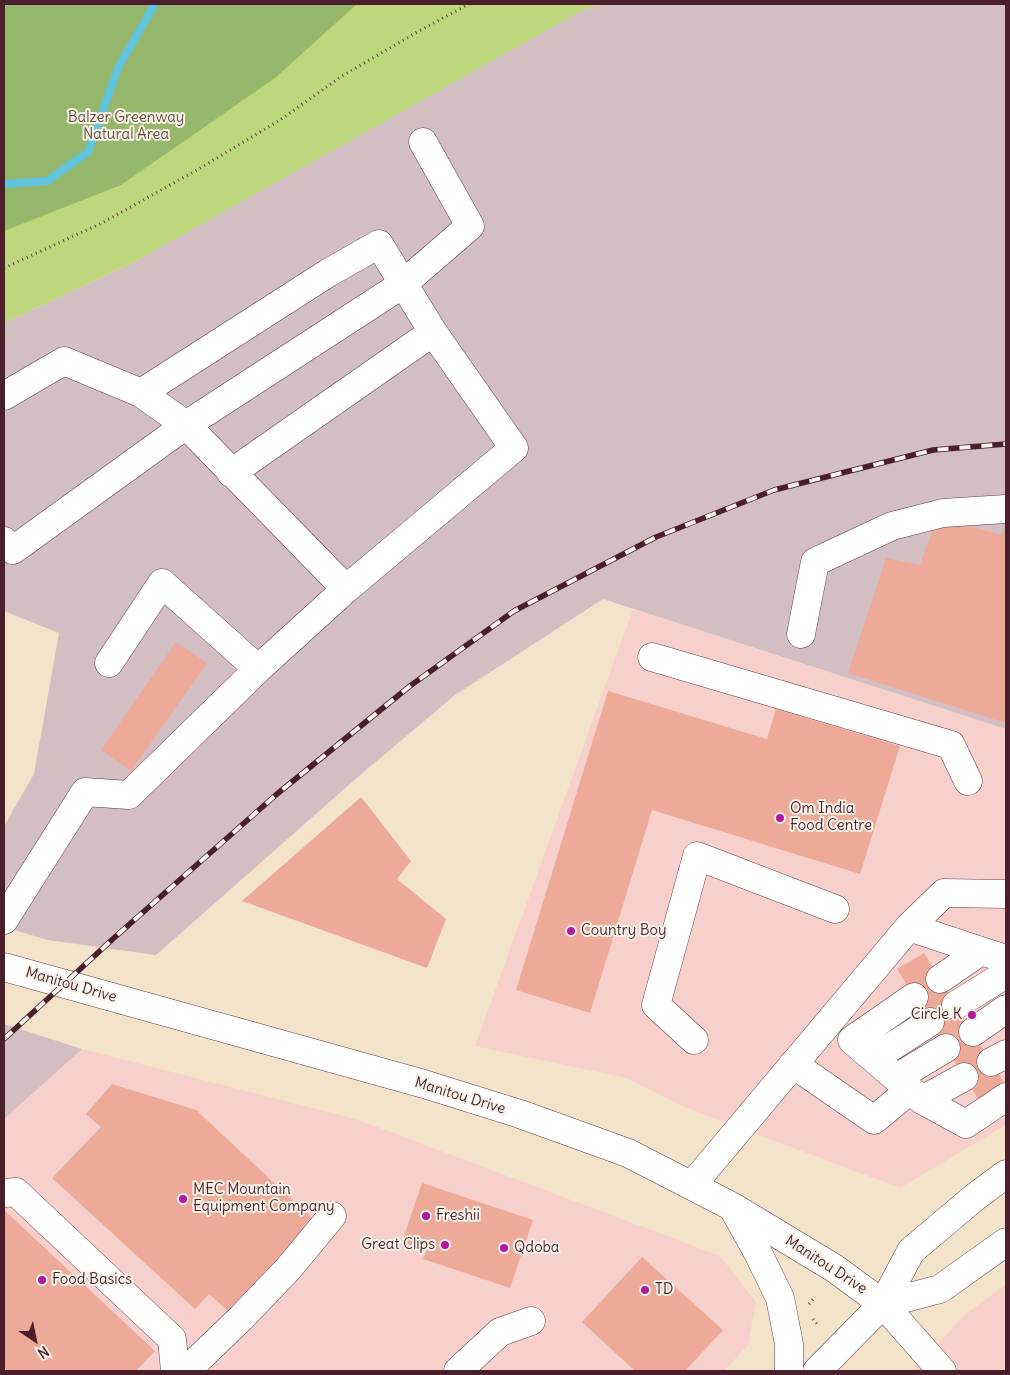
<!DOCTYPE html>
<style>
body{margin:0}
#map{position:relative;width:1010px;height:1375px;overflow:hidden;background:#f3e3ca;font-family:Delius,sans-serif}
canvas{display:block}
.frame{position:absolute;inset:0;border:5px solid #4a1f2b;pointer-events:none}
.north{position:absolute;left:10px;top:1315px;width:50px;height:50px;-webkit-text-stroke:4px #f7f3e8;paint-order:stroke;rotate:146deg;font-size:14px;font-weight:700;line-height:20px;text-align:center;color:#4a1f2b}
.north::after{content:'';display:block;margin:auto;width:18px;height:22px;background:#4a1f2b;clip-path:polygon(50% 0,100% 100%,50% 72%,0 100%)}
</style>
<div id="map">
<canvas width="1010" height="1375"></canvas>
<div class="frame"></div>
<div class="north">N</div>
</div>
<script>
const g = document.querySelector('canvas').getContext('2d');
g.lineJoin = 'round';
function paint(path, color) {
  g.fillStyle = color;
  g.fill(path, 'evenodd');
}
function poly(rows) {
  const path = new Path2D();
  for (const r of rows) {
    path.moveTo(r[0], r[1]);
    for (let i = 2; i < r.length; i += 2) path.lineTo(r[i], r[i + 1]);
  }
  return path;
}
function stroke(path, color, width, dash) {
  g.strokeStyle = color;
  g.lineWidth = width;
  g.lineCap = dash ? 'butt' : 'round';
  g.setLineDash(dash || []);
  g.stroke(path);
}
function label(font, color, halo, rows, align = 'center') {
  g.font = font + ' Delius,sans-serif';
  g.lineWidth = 4;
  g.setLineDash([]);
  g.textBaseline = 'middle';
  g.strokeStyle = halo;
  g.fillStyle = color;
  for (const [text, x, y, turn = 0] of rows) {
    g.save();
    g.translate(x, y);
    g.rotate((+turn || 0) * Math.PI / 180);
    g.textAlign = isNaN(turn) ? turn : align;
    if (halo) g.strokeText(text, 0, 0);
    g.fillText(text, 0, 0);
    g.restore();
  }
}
paint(poly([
 [633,609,1006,729,1006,1125,900,1188,687,1108,626,1078,475,1046],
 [82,1049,356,1119,720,1256,756,1302,748,1345,724,1371,4,1371,4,1119],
 [1006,1284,1006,1371,911,1371,967,1313]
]), '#f7d0cc');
paint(poly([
 [603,4,1006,4,1006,729,603,599,455,695,359,776,156,955,48,940,4,927,4,826,34,774,59,633,4,611,4,323,136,261,511,47,583,10],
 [4,1024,82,1049,4,1119]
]), '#d2bec3');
paint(poly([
 [4,4,603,4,583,10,136,261,4,323]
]), '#bdd77c');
paint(poly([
 [4,4,357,4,275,78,121,185,4,231]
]), '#96b86c');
stroke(poly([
 [4,184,47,181,88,152,119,66,155,4]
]), '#60c4de', 8);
paint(poly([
 [936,520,961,524,1002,535,1006,521,1006,723,848,673,886,558,920,565],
 [176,642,207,663,131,771,101,750],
 [608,691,767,739,776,709,900,746,860,874,652,810,590,1013,516,990],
 [361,797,411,861,397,879,446,919,427,968,242,901],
 [924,953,1006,1086,980,1102,897,969],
 [112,1084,196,1110,314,1220,229,1312,209,1294,195,1309,52,1178,101,1127,86,1114],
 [422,1183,533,1220,510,1288,423,1259,427,1250,402,1242],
 [4,1210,155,1351,136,1371,4,1371],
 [642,1257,723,1330,685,1371,635,1371,582,1322]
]), '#edaa99');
const minor = poly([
 [141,393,328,273,379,244,433,332,514,448,346,589],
 [4,396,64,361,141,393,186,425,346,589,258,669,129,795,85,792,4,920],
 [231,473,433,332],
 [4,541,13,550,186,425,403,284,470,226,423,142],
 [801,634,815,562,892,526,943,513,1006,509],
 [652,657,951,745,968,781],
 [109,663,162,583,258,669],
 [909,927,981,951],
 [940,979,981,951,1006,959],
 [914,997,852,1040,922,1100,964,1077],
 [956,1005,1006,974],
 [973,1032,1006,1009],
 [694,1040,656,1005,697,856,835,909],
 [874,1058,930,1022],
 [991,1062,1006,1054],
 [793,1064,874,1120,910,1090],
 [896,1078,946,1048],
 [922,1100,966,1124,1006,1097],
 [692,1185,909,927,944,893,1006,894],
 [4,1193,16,1192,172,1339,175,1371],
 [883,1304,942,1371],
 [186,1371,241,1318,288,1269,332,1216],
 [458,1371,500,1332,531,1321]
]);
const major = poly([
 [4,967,424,1084,520,1114,628,1153,733,1207,834,1268,883,1304],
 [733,1208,758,1253,780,1298,789,1344,789,1371],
 [883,1304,940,1289,1006,1242],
 [817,1371,883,1304,911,1251,975,1197,1006,1174]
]);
stroke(minor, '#633c43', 29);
stroke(major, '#633c43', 29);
stroke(poly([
 [4,268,102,223,197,170,280,120,342,76,419,31,469,4],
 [809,1304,815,1297],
 [813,1319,818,1325]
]), '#633c43', 3, [1, 4]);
stroke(minor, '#fff', 28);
stroke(major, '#fff', 28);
const rail = poly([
 [4,1039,115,937,277,794,410,686,514,611,656,537,774,490,933,450,1006,444]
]);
stroke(rail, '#4a1f2b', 5.5);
stroke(rail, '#f7f3e8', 4, [11]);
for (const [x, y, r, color] of [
 [780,818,5,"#b5179e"],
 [571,931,5,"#b5179e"],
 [972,1015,5,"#b5179e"],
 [183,1199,5,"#b5179e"],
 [426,1216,5,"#b5179e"],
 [445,1245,5,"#b5179e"],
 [504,1248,5,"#b5179e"],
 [42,1280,5,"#b5179e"],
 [645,1290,5,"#b5179e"]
]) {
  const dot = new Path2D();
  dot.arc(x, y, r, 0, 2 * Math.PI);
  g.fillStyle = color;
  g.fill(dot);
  stroke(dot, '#f7f3e8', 2);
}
label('15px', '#674d3f', '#f7f3e8', [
 ["Balzer Greenway",126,118],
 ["Natural Area",126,135]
]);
label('15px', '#4a1f2b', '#f7f3e8', [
 ["Om India",790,809],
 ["Food Centre",790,826],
 ["Country Boy",581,931],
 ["Circle K",962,1015,"right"],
 ["MEC Mountain",193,1190],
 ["Equipment Company",193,1207],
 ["Freshii",436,1216],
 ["Great Clips",435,1245,"right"],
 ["Qdoba",514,1248],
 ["Food Basics",52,1280],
 ["TD",655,1290]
], 'left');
label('15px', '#4a1f2b', '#f7f3e8', [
 ["Manitou Drive",71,985,16],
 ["Manitou Drive",460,1096,17],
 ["Manitou Drive",826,1265,33]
]);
</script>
